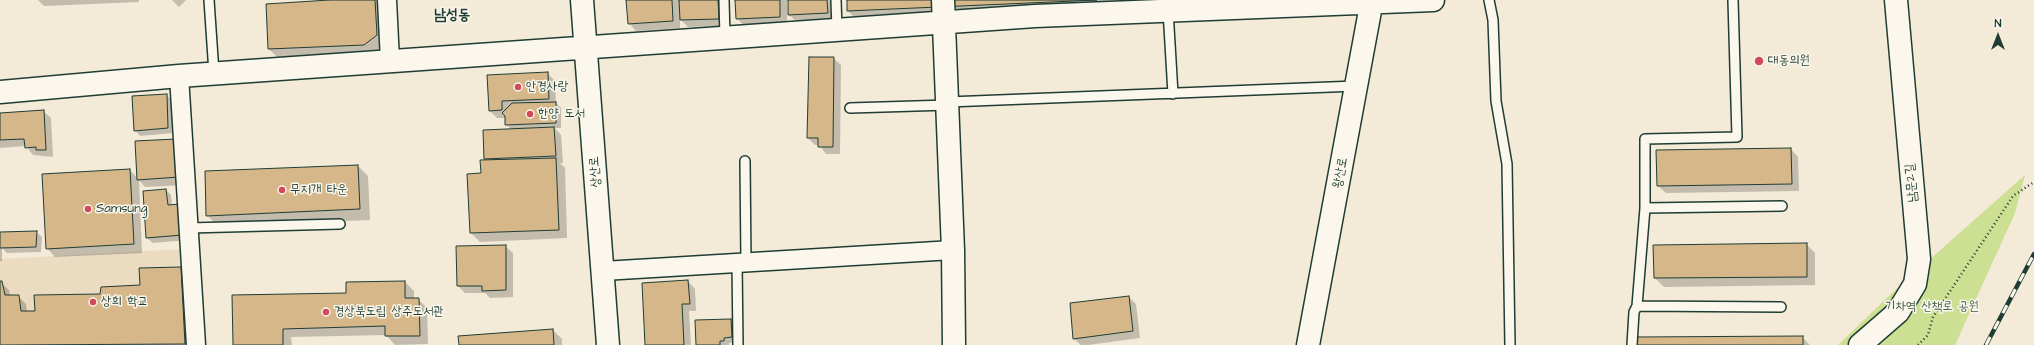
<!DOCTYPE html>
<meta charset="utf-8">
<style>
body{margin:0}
#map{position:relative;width:2034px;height:345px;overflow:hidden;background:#f4ead8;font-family:"Architects Daughter",sans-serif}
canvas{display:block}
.north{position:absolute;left:1978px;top:16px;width:40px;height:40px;-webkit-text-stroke:3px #fbf7ec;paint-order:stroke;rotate:0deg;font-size:11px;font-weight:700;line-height:16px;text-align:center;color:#1f3d34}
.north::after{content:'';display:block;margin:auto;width:14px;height:18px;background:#1f3d34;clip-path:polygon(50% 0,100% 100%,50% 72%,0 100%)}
</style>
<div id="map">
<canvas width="2034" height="345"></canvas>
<div class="north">N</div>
</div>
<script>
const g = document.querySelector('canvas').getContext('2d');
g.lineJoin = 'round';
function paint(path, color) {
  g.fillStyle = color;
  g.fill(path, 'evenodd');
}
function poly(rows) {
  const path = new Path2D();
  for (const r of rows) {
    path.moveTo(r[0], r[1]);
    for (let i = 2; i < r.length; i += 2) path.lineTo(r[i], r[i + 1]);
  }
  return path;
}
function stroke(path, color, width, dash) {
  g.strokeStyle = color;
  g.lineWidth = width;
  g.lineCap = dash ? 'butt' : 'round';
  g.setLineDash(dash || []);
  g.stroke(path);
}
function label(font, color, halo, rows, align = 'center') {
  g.font = font + ' "Architects Daughter","Poor Story",sans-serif';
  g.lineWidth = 3;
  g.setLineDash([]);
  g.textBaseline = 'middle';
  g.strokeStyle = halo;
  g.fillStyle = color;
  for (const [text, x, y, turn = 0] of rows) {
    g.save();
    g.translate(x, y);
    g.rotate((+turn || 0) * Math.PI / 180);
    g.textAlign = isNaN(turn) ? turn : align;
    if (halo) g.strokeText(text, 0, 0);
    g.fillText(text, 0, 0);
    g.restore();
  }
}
paint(poly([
 [184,249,188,345,0,345,0,259]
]), '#ebdbc1');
paint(poly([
 [2025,175,2015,213,1955,345,1838,345,1893,292]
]), '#ccdf93');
paint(poly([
 [38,0,139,0,139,2,44,6],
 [172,0,186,0,179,7],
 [330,0,383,0,385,44,373,54,278,58,269,49,267,5],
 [627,0,725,0,726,26,688,27,680,19,680,28,636,31,629,23],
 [736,0,787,0,787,24,744,26,737,18],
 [789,0,833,0,835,21,797,22,789,15],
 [848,0,1296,0,857,20,848,11],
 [833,58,841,65,840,154,826,154,819,145,815,145,808,138],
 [547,73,555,81,556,103,561,108,561,128,555,128,561,135,563,163,560,163,565,168,567,238,480,242,471,233,482,174,488,161,485,158,511,129,506,124,506,118,497,118,490,111,488,76],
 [166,95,172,100,173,133,140,136,135,130],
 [43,111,51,118,53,157,33,155,26,146,0,148,0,114],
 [136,142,186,185,145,187,139,180,142,253,55,257,47,248,130,170,138,179],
 [1791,149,1798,157,1799,191,1666,193,1658,186],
 [358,166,368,176,370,220,218,226,207,215],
 [166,190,171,195,172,206,188,240,153,243,147,238],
 [36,232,42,237,41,252,7,253,2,248,2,261,0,261,0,239],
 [1806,244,1815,253,1815,285,1664,287,1655,278],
 [505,246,513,253,513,297,490,298,485,293,465,293,458,286],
 [181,268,188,275,191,345,0,345,0,282,9,290,10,296,18,296,26,304,27,312,36,312,141,286,140,269],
 [688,281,695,289,696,311,689,311,691,345,646,345],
 [405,282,414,291,414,299,418,299,427,308,428,344,395,345,386,335,291,337,292,345,234,345,347,294],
 [1129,297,1136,304,1140,338,1088,345,1081,345,1074,339],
 [731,320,736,325,736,342,729,343,729,345,697,345],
 [553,330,562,339,562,345,460,345],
 [1802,337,1810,345,1637,345]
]), '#0003');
const building = poly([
 [329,0,375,0,377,35,364,45,268,49,266,4,329,0],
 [626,0,672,0,673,21,628,24,626,0],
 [679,0,718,0,719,19,680,20,679,0],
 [735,0,780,0,780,17,736,19,735,0],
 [788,0,827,0,828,13,788,15,788,0],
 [847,0,1097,0,847,11,847,0],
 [809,57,834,57,833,147,818,147,818,138,807,138,809,57],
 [548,72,549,99,502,101,502,110,489,111,487,75,548,72],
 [167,94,168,128,134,131,132,96,167,94],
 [556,102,556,123,505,125,505,116,502,113,512,103,556,102],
 [44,110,46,150,36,150,36,147,25,148,24,139,0,140,0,113,44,110],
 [554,127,556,156,484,159,483,130,554,127],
 [176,139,179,177,137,180,135,141,176,139],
 [1791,148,1792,184,1657,186,1656,150,1791,148],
 [556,158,559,230,470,233,467,174,481,173,480,160,556,158],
 [358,165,360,209,206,216,205,171,358,165],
 [130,169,134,244,46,249,42,174,130,169],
 [166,189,168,205,180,204,183,235,146,238,143,191,166,189],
 [37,231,36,247,0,248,0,232,37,231],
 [1807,243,1807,277,1654,278,1653,245,1807,243],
 [506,245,506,290,482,291,482,286,457,286,456,246,506,245],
 [181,267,185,344,0,345,0,281,2,281,5,295,19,295,21,311,35,311,34,295,100,294,101,287,140,285,139,268,181,267],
 [688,280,690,304,682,304,684,345,645,345,642,283,688,280],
 [405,281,405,298,419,298,420,336,385,336,385,326,283,329,283,345,233,345,232,295,346,293,346,282,405,281],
 [1129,296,1133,331,1073,339,1070,303,1129,296],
 [731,319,732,337,724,338,724,341,720,341,720,345,696,345,695,320,731,319],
 [553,329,554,345,459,345,458,336,553,329],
 [1803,336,1803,345,1636,345,1636,337,1803,336]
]);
paint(building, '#d6b78a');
stroke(building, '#1f3d34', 1);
const lane = poly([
 [209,0,214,73],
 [724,0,725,38],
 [836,0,837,30],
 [1489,0,1493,20,1496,101,1507,164,1510,345],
 [1168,10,1173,94],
 [948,102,1356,86],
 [850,108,948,105],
 [745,161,746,262],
 [1645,208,1782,206],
 [189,228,340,224],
 [737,262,738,345],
 [1637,306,1781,307],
 [1632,345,1634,312,1637,306,1645,208,1645,139,1737,137,1733,0]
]);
const street = poly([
 [387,0,390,61],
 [179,76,196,345],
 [603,271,953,250]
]);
const secondary = poly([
 [582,0,608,345],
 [943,0,953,250,954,345],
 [0,92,179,76,1035,16,1433,0],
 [1308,345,1372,0],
 [1860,345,1898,312,1915,284,1919,259,1896,0]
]);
stroke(lane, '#1f3d34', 12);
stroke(street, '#1f3d34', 21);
stroke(secondary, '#1f3d34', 25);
stroke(poly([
 [1918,345,1928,335,1933,317,2013,196,2034,182]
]), '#1f3d34', 2.5, [1, 3]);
stroke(lane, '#fbf7ec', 9);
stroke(street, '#fbf7ec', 18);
stroke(secondary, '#fbf7ec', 22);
const rail = poly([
 [1986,345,2034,254]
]);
stroke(rail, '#1f3d34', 4.5);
stroke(rail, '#fbf7ec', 3, [9]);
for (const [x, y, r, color] of [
 [1759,61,5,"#d1495b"],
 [518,87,4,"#d1495b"],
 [530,114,4,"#d1495b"],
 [282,190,4,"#d1495b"],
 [88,209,4,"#d1495b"],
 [93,302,4,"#d1495b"],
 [326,312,4,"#d1495b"]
]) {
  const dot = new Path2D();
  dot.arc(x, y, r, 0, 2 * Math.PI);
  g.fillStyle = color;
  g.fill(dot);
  stroke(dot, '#fbf7ec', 1.5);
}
label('13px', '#1f3d34', '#fbf7ec', [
 ["대동의원",1768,61],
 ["안경사랑",526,87],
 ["한양 도서",538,114],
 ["무지개 타운",290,190],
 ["Samsung",96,209],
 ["상희 학교",101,302],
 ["경상북도립 상주도서관",334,312]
], 'left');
label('13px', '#1f3d34', '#fbf7ec', [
 ["상산로",596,172,-94],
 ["왕산로",1341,173,-79],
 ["남문2길",1912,183,-95]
]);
label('13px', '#425d47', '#fbf7ec', [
 ["기차역 산책로 공원",1932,307]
]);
label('bold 15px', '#1f3d34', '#fbf7ec', [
 ["남성동",452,16]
]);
</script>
